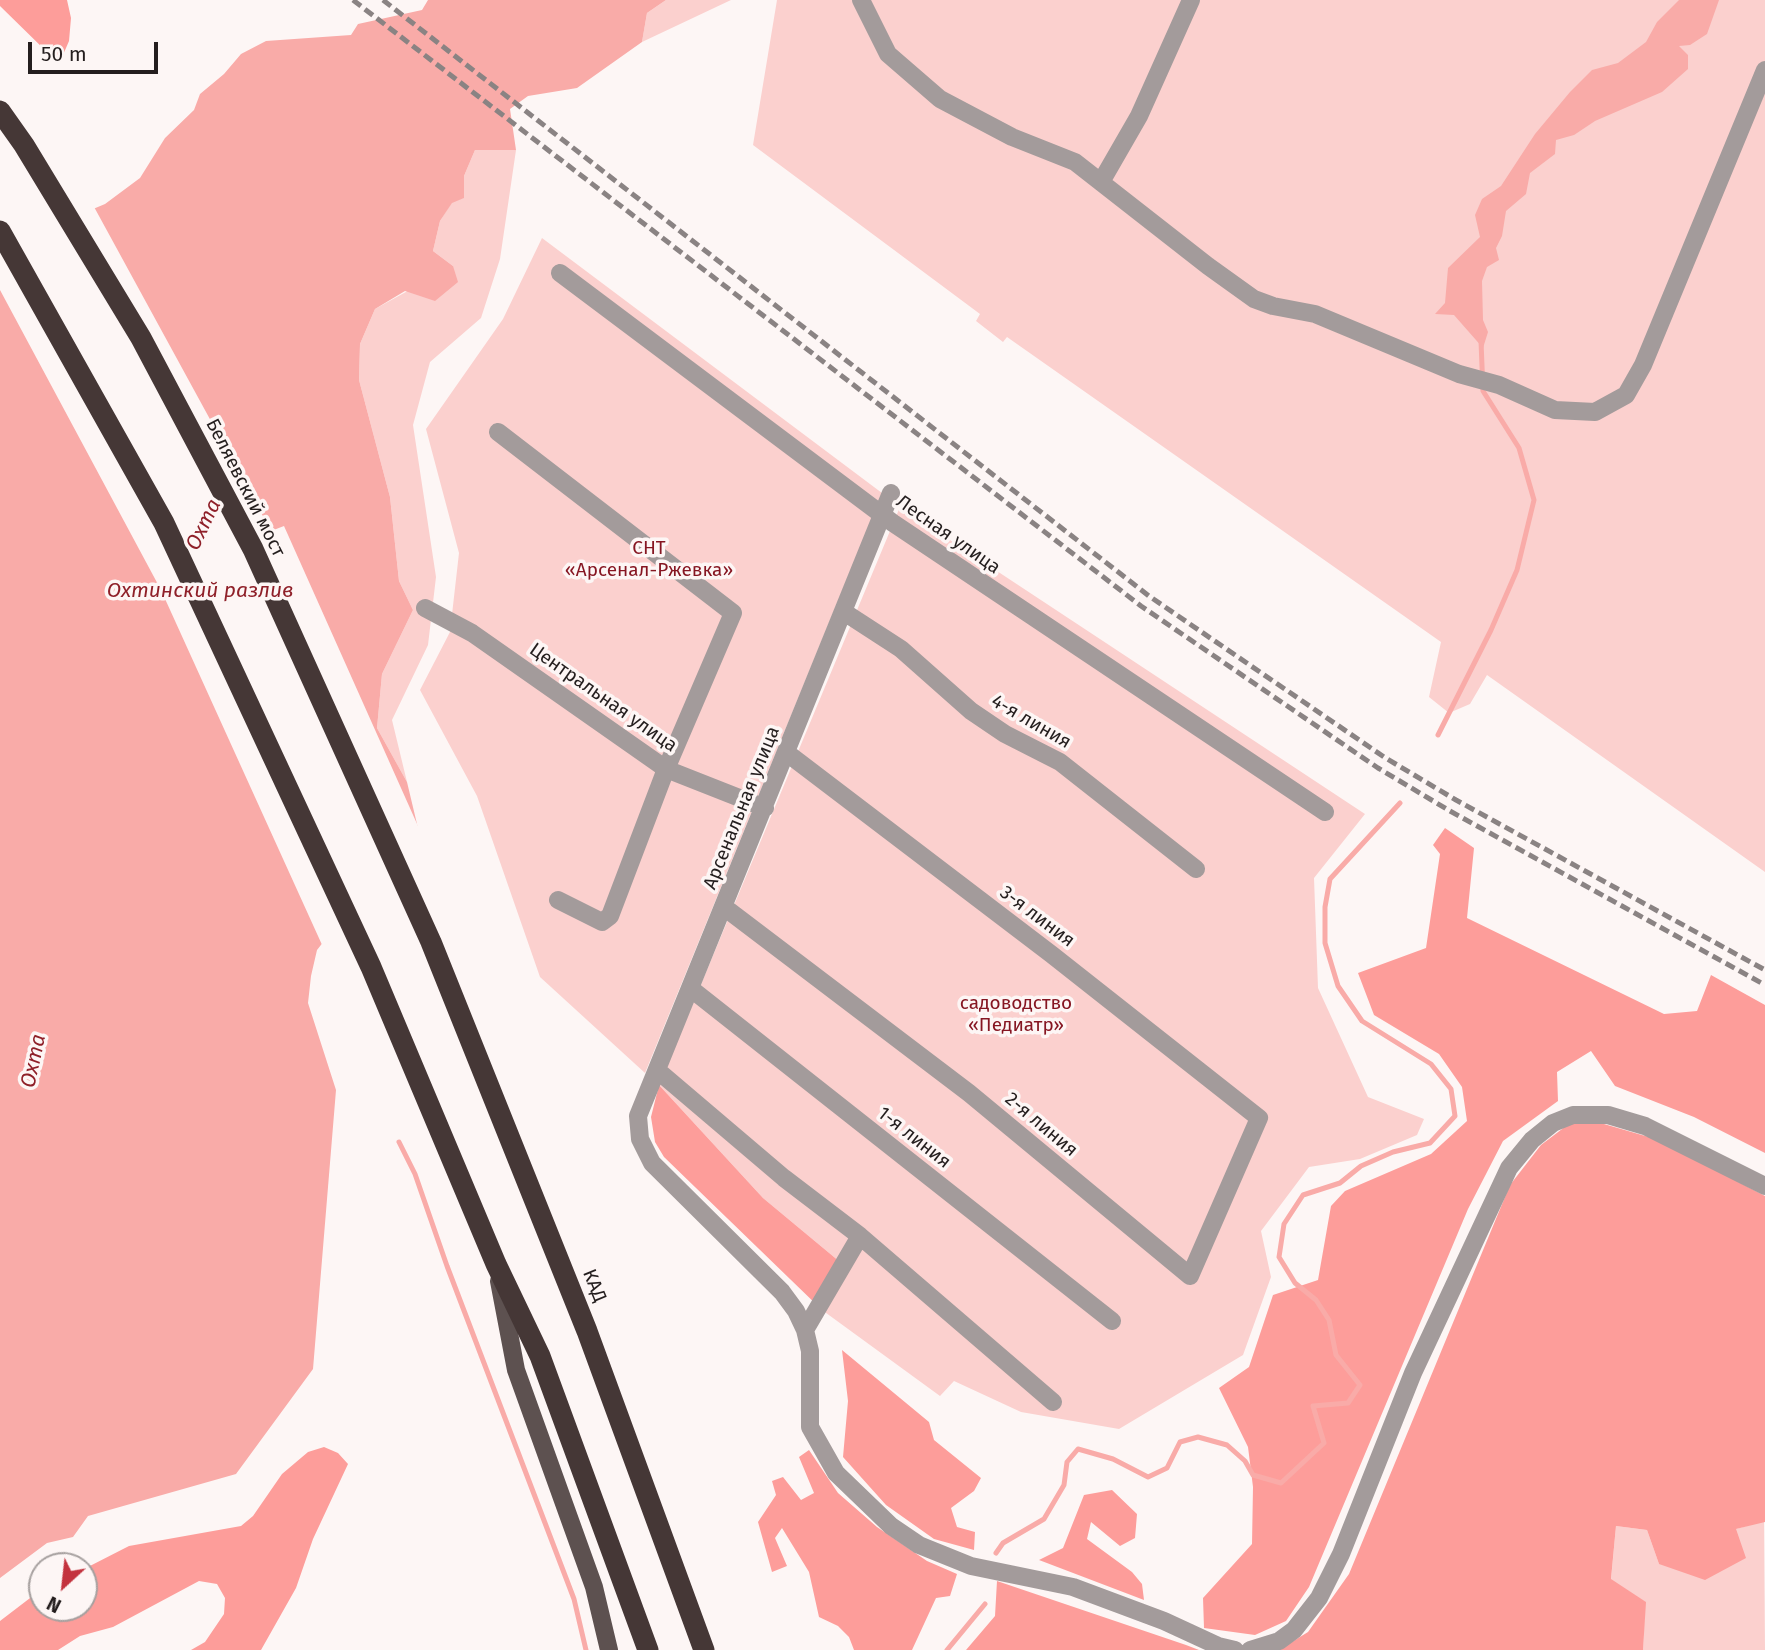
<!DOCTYPE html>
<meta charset="utf-8">
<style>
body{margin:0}
#map{position:relative;width:1765px;height:1650px;overflow:hidden;background:#fdf6f5;font-family:"Fira Sans",sans-serif}
canvas{display:block}
.north{position:absolute;left:28px;top:1552px;width:70px;height:70px;box-sizing:border-box;background:#fdf6f5;border:2px solid #a6a09f;border-radius:50%;rotate:207deg;font-size:19px;font-weight:700;line-height:28px;text-align:center;color:#241e1e}
.north::after{content:'';display:block;margin:auto;width:24px;height:32px;background:#c3333e;clip-path:polygon(50% 0,100% 100%,50% 72%,0 100%)}
.scale{position:absolute;left:28px;top:42px;width:130px;height:32px;box-sizing:border-box;border:4px solid #241e1e;border-top:0;padding-left:9px;font-size:21px;line-height:24px;white-space:nowrap;color:#241e1e;-webkit-text-stroke:5px #fdf6f5;paint-order:stroke}
</style>
<div id="map">
<canvas width="1765" height="1650"></canvas>
<div class="north">N</div>
<div class="scale">50 m</div>
</div>
<script>
const g = document.querySelector('canvas').getContext('2d');
g.lineJoin = 'round';
function paint(path, color) {
  g.fillStyle = color;
  g.fill(path, 'evenodd');
}
function poly(rows) {
  const path = new Path2D();
  for (const r of rows) {
    path.moveTo(r[0], r[1]);
    for (let i = 2; i < r.length; i += 2) path.lineTo(r[i], r[i + 1]);
  }
  return path;
}
function stroke(path, color, width, dash) {
  g.strokeStyle = color;
  g.lineWidth = width;
  g.lineCap = dash ? 'butt' : 'round';
  g.setLineDash(dash || []);
  g.stroke(path);
}
function label(font, color, halo, rows, align = 'center') {
  g.font = font + ' "Fira Sans",sans-serif';
  g.lineWidth = 7;
  g.setLineDash([]);
  g.textBaseline = 'middle';
  g.strokeStyle = halo;
  g.fillStyle = color;
  for (const [text, x, y, turn = 0] of rows) {
    g.save();
    g.translate(x, y);
    g.rotate((+turn || 0) * Math.PI / 180);
    g.textAlign = isNaN(turn) ? turn : align;
    if (halo) g.strokeText(text, 0, 0);
    g.fillText(text, 0, 0);
    g.restore();
  }
}
paint(poly([
 [666,0,731,0,642,42,647,13],
 [777,0,1765,0,1765,872,1487,675,1470,704,1449,713,1429,697,1441,642,1007,337,1003,342,976,321,980,314,753,145],
 [475,150,516,150,500,259,481,318,430,362,413,425,436,577,428,645,392,720,407,782,377,728,382,674,413,610,399,581,390,497,359,380,360,344,375,309,453,266,433,251,440,221,452,202,463,198,464,176],
 [542,238,882,493,645,1073,540,977,477,796,420,690,450,632,459,553,426,429,503,319],
 [900,507,1365,814,1314,878,1318,988,1368,1097,1424,1119,1417,1135,1360,1159,1309,1167,1261,1231,1271,1277,1243,1355,1119,1429,1021,1412,954,1381,940,1396,822,1310,846,1267,763,1198,659,1085],
 [1764,1521,1765,1650,1643,1650,1645,1602,1611,1580,1616,1526,1647,1530,1659,1564,1736,1529]
]), '#fbd0ce');
paint(poly([
 [0,0,67,0,71,18,69,41,63,55,49,54,0,6],
 [1445,828,1474,848,1467,918,1664,1014,1697,1011,1711,975,1765,1005,1765,1153,1694,1117,1615,1086,1591,1051,1557,1072,1558,1101,1503,1141,1468,1209,1309,1587,1286,1621,1255,1635,1204,1628,1203,1598,1252,1544,1253,1487,1248,1447,1219,1388,1249,1367,1273,1295,1318,1280,1331,1206,1345,1191,1431,1154,1467,1121,1462,1087,1439,1054,1374,1015,1358,973,1426,948,1440,854,1433,845],
 [659,1085,763,1198,846,1267,822,1310,664,1157,655,1142,651,1117],
 [1570,1123,1604,1124,1659,1140,1765,1196,1765,1522,1736,1529,1746,1558,1705,1580,1659,1564,1647,1530,1616,1526,1611,1579,1646,1602,1643,1650,1279,1650,1308,1632,1349,1574,1510,1185,1541,1145],
 [842,1350,929,1422,934,1440,981,1478,974,1491,951,1508,957,1527,975,1532,974,1550,934,1539,886,1505,843,1457,848,1401],
 [324,1447,338,1453,348,1464,313,1539,296,1588,261,1650,191,1650,205,1642,224,1614,225,1598,217,1584,199,1581,113,1627,80,1636,58,1650,0,1650,0,1621,34,1595,42,1591,42,1608,84,1608,84,1569,129,1546,241,1526,253,1516,282,1474,308,1452],
 [809,1450,838,1493,877,1527,927,1561,957,1574,950,1596,936,1598,912,1650,854,1650,849,1637,838,1626,819,1617,809,1572,782,1528,775,1538,787,1566,772,1572,758,1522,776,1495,772,1481,783,1477,801,1500,814,1493,799,1457],
 [1112,1490,1137,1514,1135,1538,1120,1546,1091,1522,1087,1539,1132,1572,1142,1584,1144,1600,1039,1560,1063,1548,1084,1495],
 [997,1581,1186,1645,1199,1650,966,1650,995,1616]
]), '#fd9d9a');
paint(poly([
 [428,0,666,0,647,13,642,42,577,88,528,96,510,109,516,150,475,150,464,176,464,198,452,203,440,221,433,251,453,266,458,282,435,301,405,291,375,309,360,344,359,380,390,497,399,581,413,610,382,674,377,728,407,782,422,845,346,913,317,950,311,976,308,1003,336,1090,313,1369,236,1474,88,1516,73,1537,47,1543,0,1578,0,248,105,204,140,178,165,138,194,110,200,94,224,74,241,54,266,41,351,35,358,24,422,10],
 [1679,0,1719,0,1707,34,1690,45,1679,46,1688,55,1688,69,1662,92,1595,121,1574,135,1556,140,1555,154,1530,173,1526,194,1506,211,1502,236,1496,248,1499,260,1487,267,1482,281,1483,320,1488,332,1483,348,1454,315,1435,314,1445,303,1448,268,1480,237,1475,215,1482,199,1501,186,1535,134,1570,92,1592,70,1618,63,1646,42,1657,22]
]), '#f9aba8');
paint(poly([
 [93,205,271,531,284,526,426,844,413,871,389,902,348,916,323,947,161,590,0,290,0,245]
]), '#fdf6f5');
stroke(poly([
 [1438,735,1491,630,1517,570,1534,500,1519,448,1483,391,1481,341],
 [399,1142,415,1174,447,1266,574,1599,586,1650],
 [996,1553,1003,1543,1044,1519,1064,1485,1067,1462,1078,1449,1113,1459,1148,1477,1167,1468,1180,1442,1198,1437,1227,1445,1245,1461,1253,1475,1281,1483,1324,1443,1313,1406,1348,1403,1360,1385,1336,1355,1329,1320,1316,1300,1295,1283,1279,1257,1284,1224,1303,1195,1340,1183,1361,1166,1393,1152,1430,1143,1455,1116,1451,1089,1431,1064,1362,1021,1338,986,1325,943,1325,907,1330,879,1400,803],
 [947,1650,985,1604]
]), '#f9aba8', 5);
stroke(poly([
 [861,0,888,54,940,99,1012,137,1075,162,1208,266,1254,299,1273,306,1315,314,1459,374,1499,385,1555,410,1595,412,1626,395,1643,365,1765,70],
 [1101,182,1139,116,1191,0],
 [560,273,893,523,1325,812],
 [498,432,733,613,666,769,610,916,602,922,558,900],
 [891,493,638,1116,640,1139,652,1163,782,1292,796,1311,805,1330,810,1351,810,1427,836,1473,891,1526,919,1545,971,1566,1073,1587,1164,1621,1218,1646,1235,1650],
 [425,608,472,633,666,769,765,808],
 [844,612,901,649,971,711,1005,734,1060,762,1196,869],
 [724,907,969,1093,1190,1276,1259,1118,1051,954,787,753],
 [690,988,1112,1321],
 [657,1070,784,1178,860,1236,1053,1402],
 [805,1330,860,1236],
 [1250,1650,1279,1641,1294,1630,1319,1598,1341,1554,1413,1373,1509,1168,1532,1140,1553,1123,1573,1115,1608,1115,1645,1126,1765,1186]
]), '#a39b9b', 18);
stroke(poly([
 [499,1281,516,1370,594,1587,609,1650]
]), '#5d5150', 18);
stroke(poly([
 [0,111,24,145,141,338,253,549,431,942,587,1331,704,1650],
 [0,231,164,523,371,967,496,1264,540,1356,648,1650]
]), '#453736', 21);
stroke(poly([
 [353,0,1141,606,1378,768,1450,811,1765,985],
 [383,0,1149,596,1384,757,1456,800,1765,970]
]), '#8a8383', 5, [10, 5]);
label('19px', '#241e1e', '#fdf6f5', [
 ["Беляевский мост",245,488,63],
 ["Лесная улица",948,535,35],
 ["Центральная улица",603,698,35],
 ["4-я линия",1031,722,30],
 ["Арсенальная улица",742,808,-68],
 ["3-я линия",1037,917,37],
 ["2-я линия",1041,1125,40],
 ["1-я линия",914,1138,38],
 ["КАД",594,1286,68]
]);
label('19px', '#861622', '#fdf6f5', [
 ["СНТ",649,549],
 ["«Арсенал-Ржевка»",649,571],
 ["садоводство",1016,1004],
 ["«Педиатр»",1016,1026]
]);
label('italic 21px', '#8f2029', '#fdf6f5', [
 ["Охта",204,525,-64],
 ["Охтинский разлив",200,591],
 ["Охта",34,1061,-78]
]);
</script>
